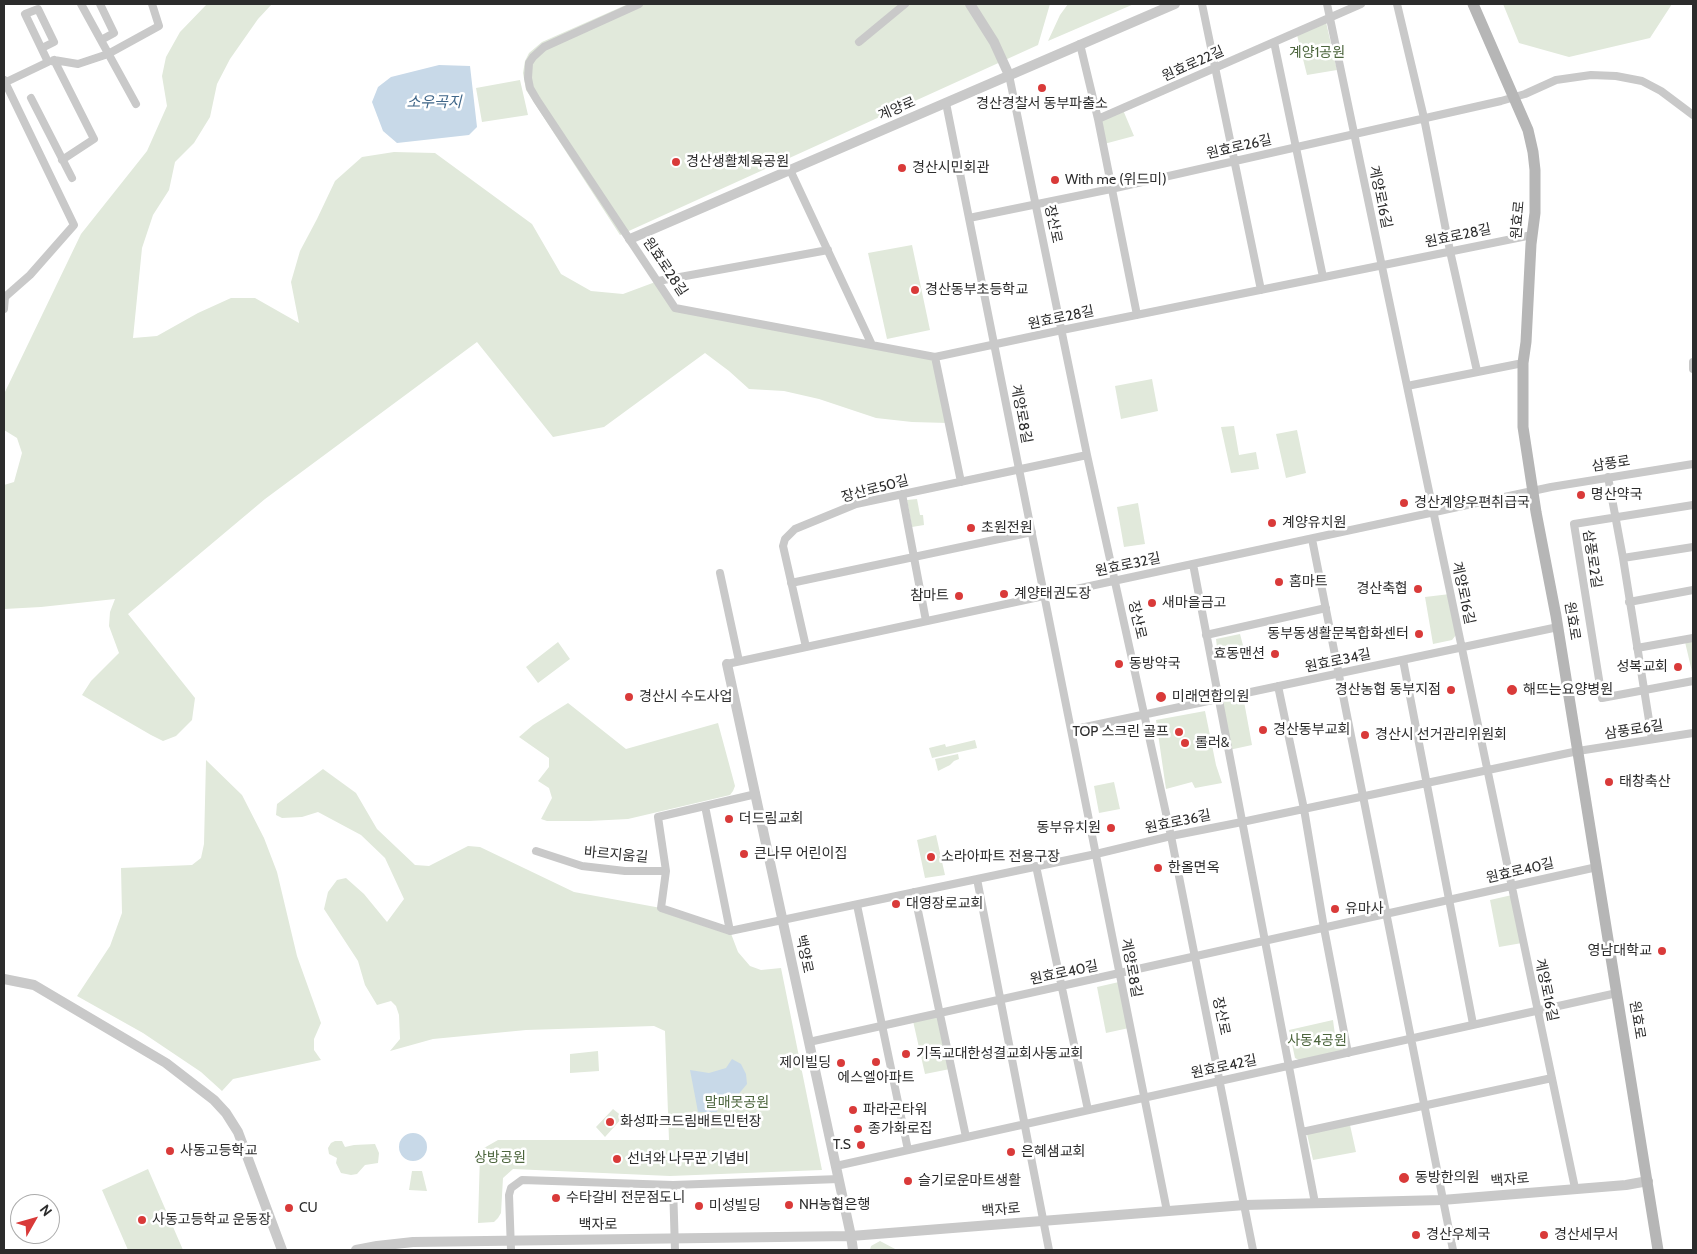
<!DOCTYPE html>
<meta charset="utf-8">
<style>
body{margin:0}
#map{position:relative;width:1697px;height:1254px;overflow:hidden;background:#fff;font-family:Cabin,sans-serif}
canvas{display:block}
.frame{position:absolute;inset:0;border:5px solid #2c2c2c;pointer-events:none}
.north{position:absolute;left:10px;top:1194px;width:50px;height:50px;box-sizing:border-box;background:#fff;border:1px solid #ababab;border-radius:50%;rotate:52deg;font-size:14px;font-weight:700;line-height:20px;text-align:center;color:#2c2c2c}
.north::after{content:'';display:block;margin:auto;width:18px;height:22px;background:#d93a39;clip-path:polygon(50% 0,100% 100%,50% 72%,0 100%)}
</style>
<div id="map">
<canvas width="1697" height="1254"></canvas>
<div class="frame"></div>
<div class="north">N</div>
</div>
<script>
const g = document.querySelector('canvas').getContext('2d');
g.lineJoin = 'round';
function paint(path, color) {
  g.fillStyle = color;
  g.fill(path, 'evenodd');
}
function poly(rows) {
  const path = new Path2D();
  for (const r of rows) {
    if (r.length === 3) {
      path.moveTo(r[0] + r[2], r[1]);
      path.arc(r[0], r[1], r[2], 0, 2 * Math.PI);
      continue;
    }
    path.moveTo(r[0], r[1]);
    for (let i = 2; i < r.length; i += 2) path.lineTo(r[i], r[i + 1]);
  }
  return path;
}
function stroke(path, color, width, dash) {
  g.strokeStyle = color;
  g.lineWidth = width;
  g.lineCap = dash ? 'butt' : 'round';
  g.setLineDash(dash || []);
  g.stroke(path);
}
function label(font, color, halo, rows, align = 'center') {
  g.font = font + ' Cabin,"Noto Sans KR",sans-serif';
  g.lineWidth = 5;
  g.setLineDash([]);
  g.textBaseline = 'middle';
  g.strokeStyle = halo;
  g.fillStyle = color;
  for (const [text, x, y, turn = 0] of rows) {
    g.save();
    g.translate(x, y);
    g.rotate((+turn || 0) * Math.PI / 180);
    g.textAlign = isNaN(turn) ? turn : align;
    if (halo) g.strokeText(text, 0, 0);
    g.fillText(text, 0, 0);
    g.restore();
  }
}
paint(poly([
 [207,4,272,4,258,19,230,59,217,84,210,117,194,143,175,162,169,190,153,215,142,248,133,338,157,336,198,313,231,298,255,298,299,323,291,282,300,251,317,219,335,181,362,157,394,152,435,153,532,224,561,274,591,291,623,294,658,281,676,308,935,357,948,423,912,422,876,418,819,399,784,391,749,389,729,371,705,353,604,427,553,437,477,342,265,499,128,614,195,698,192,720,176,736,163,741,151,735,82,695,91,681,119,653,109,626,110,612,115,599,41,607,4,609,4,485,14,482,22,453,17,438,4,430,4,394,81,234,147,151,167,106,162,76,166,57,180,32],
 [628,4,1050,4,1038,45,620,235,526,90,523,73,525,61,529,53,542,42],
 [1068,4,1134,4,1048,41,1060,15],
 [1503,4,1672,4,1650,38,1569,57,1519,43],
 [1326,22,1337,70,1307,75,1297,35],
 [520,80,528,115,482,122,476,88],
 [1123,110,1134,136,1104,144,1100,120],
 [912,245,930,330,887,339,868,253],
 [1152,379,1158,411,1121,419,1115,386],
 [1234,426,1239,455,1256,452,1259,469,1231,473,1221,427],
 [1297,430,1306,473,1286,478,1276,434],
 [917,499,920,515,923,515,924,525,912,527,907,500],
 [1138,503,1145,544,1124,547,1117,507],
 [1450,594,1456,635,1452,640,1433,644,1425,597],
 [1240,634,1244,649,1218,656,1216,639],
 [1693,640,1693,676,1685,642],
 [558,642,570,659,538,683,526,667],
 [1243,696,1252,745,1229,750,1221,703,1225,699],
 [568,703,626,749,718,723,735,786,733,791,730,795,628,819,589,821,547,821,541,819,552,798,549,788,538,781,549,767,549,758,519,737,533,725],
 [1205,711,1216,765,1222,783,1195,788,1192,782,1166,789,1156,720],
 [975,740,977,748,932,758,929,748,945,744,946,747],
 [958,754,959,759,954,761,950,765,938,771,935,759],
 [206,760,242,795,264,838,277,872,297,956,321,1023,314,1039,314,1050,321,1060,233,1079,222,1091,201,1072,143,1033,77,996,110,946,122,913,121,868,192,865,201,858,204,844],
 [323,769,356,793,377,829,415,865,429,866,468,846,480,847,574,892,661,908,730,931,738,952,750,966,761,970,781,968,822,1170,670,1176,513,1169,503,1178,501,1213,498,1218,494,1222,478,1223,480,1154,484,1148,498,1140,669,1140,665,1031,654,1026,526,1030,433,1039,390,1051,400,1039,399,1015,396,1006,391,1001,377,1005,365,985,358,961,324,909,328,892,337,880,346,878,364,894,387,922,404,899,385,858,361,835,318,812,302,817,282,818,276,815,277,804],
 [1114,782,1120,809,1099,813,1094,786],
 [936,835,945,875,925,878,917,840],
 [1512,895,1522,943,1499,947,1490,900],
 [1119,982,1129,1028,1106,1033,1097,987],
 [938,1015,950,1069,925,1074,913,1021],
 [1333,1020,1335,1035,1343,1034,1346,1052,1301,1061,1295,1058,1289,1030],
 [598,1051,599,1071,570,1073,570,1054],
 [613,1109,623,1117,605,1137,596,1127],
 [1350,1125,1356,1152,1313,1160,1307,1134],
 [335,1141,342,1141,345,1147,354,1145,375,1144,379,1153,378,1163,365,1165,357,1174,351,1175,341,1173,336,1163,337,1158,329,1154,328,1148,331,1143],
 [148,1169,183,1250,128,1250,102,1190],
 [412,1171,422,1171,427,1191,409,1190],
 [880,1241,897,1250,870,1250,871,1246]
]), '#e1e9db');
paint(poly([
 [439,65,470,66,477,127,469,135,397,143,383,131,372,102,378,87,391,77],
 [732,1059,741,1064,746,1074,747,1084,737,1096,719,1102,717,1112,698,1112,690,1070,709,1073,726,1068],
 [413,1147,14]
]), '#c8d9e8');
stroke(poly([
 [81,4,136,104],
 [100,4,114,33,101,40],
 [639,4,544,47,533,57,529,63,528,78,530,88,537,100,675,308,935,357,1062,330,1532,235],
 [1202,4,1261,290],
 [1327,4,1575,1188],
 [1397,4,1424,118,1450,251,1477,371],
 [859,42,905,4],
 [1274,42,1323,277],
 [1080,44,1098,119,1137,315],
 [54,60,78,64,108,54,159,26,152,4],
 [52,61,54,60,94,139,62,160],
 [1009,75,1087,455,1171,836,1253,1250],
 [4,80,74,225,30,275,5,297,4,309],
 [4,83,48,62,25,14,38,9,54,42,42,48],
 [31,98,72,178],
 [946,103,1167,1211],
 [1098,119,1361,4],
 [790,170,872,345],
 [969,218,1111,189,1501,101,1525,94,1556,80,1591,75,1616,76,1642,81,1661,91,1693,115],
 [658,281,828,250],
 [935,357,961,482],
 [1693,362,1693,369],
 [1407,386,1523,363],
 [1608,477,1623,558,1652,739],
 [902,494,926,621],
 [1693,505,1574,524,1602,698,1693,681],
 [1312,539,1453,1250],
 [1623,558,1693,547],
 [1193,564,1315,1203],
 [720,573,739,661],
 [791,583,1032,532],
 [1629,602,1693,590],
 [1206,635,1326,608],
 [806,647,783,546,785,539,795,529,856,504,1087,455],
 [1637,648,1693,638],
 [1403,660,1473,1024],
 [727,664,1551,487,1693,464],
 [1278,686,1304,809,1324,928,1348,1053],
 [1071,730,1558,627],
 [756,794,658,817,666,871,661,908,730,931,1096,854,1171,836,1242,822,1578,751,1693,733],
 [705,806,730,931],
 [536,851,582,866,625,871,666,871],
 [1036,866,1088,1110],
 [977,879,1049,1250],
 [914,892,966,1137],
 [857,905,908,1150],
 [809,1042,1597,867],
 [1302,1132,1552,1078],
 [836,1166,1617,993],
 [673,1185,675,1250],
 [511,1250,509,1195,511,1188,522,1180,673,1185,839,1179]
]), '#c9c9c9', 8);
stroke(poly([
 [970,4,994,42,1009,75],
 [630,239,1175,4],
 [727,664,851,1236,853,1250],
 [4,979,34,985,166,1063,214,1100,226,1113,238,1132,282,1250],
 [356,1250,377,1246,413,1242,851,1236,1245,1205,1442,1200,1626,1185,1648,1181]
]), '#c9c9c9', 10);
stroke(poly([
 [1473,4,1528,130,1533,152,1535,170,1535,213,1531,244,1526,342,1523,363,1523,427,1536,512,1556,616,1658,1250]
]), '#b6b6b6', 11);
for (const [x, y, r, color] of [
 [1042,88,5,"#d93a39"],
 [676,162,5,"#d93a39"],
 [902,168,5,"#d93a39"],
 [1055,180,5,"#d93a39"],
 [915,290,5,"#d93a39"],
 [1581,495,5,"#d93a39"],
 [1404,503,5,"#d93a39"],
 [1272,523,5,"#d93a39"],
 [971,528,5,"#d93a39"],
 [1279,582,5,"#d93a39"],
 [1418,589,5,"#d93a39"],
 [1004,594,5,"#d93a39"],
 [959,596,5,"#d93a39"],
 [1152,603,5,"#d93a39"],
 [1419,634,5,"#d93a39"],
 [1275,654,5,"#d93a39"],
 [1119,664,5,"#d93a39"],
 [1678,667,5,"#d93a39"],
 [1451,690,5,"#d93a39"],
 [1512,690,6,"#d93a39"],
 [629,697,5,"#d93a39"],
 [1161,697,6,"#d93a39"],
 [1263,730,5,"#d93a39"],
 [1179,732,5,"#d93a39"],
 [1365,735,5,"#d93a39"],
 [1185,743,5,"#d93a39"],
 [1609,782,5,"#d93a39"],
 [729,819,5,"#d93a39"],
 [1111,828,5,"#d93a39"],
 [744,854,5,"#d93a39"],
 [931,857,5,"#d93a39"],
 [1158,868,5,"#d93a39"],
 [896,904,5,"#d93a39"],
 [1335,909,5,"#d93a39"],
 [1662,951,5,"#d93a39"],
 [906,1054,5,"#d93a39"],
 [876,1062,5,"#d93a39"],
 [841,1063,5,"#d93a39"],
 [853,1110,5,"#d93a39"],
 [610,1122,5,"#d93a39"],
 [858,1129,5,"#d93a39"],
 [861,1145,5,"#d93a39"],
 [170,1151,5,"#d93a39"],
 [1011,1152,5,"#d93a39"],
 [617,1159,5,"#d93a39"],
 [1404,1178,6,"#d93a39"],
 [908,1181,5,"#d93a39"],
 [556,1198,5,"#d93a39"],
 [789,1205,5,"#d93a39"],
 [699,1206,5,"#d93a39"],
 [289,1208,5,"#d93a39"],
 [142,1220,5,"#d93a39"],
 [1416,1235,5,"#d93a39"],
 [1544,1235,5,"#d93a39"]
]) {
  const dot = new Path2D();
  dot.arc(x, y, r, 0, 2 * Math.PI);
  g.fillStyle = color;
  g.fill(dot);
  stroke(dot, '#fff', 2);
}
label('14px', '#4c653d', '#fff', [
 ["계양1공원",1317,53],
 ["사동4공원",1317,1041],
 ["말매못공원",737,1103],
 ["상방공원",500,1158]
]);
label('14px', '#2c2c2c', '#fff', [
 ["원효로22길",1193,64,-24],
 ["계양로",897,109,-23],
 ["원효로26길",1239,147,-13],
 ["계양로16길",1380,197,78],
 ["원효로",1518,220,-85],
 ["장산로",1053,224,78],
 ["원효로28길",1458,236,-12],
 ["원효로28길",665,267,56],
 ["원효로28길",1061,318,-12],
 ["계양로8길",1021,414,79],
 ["삼풍로",1611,464,-9],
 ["장산로50길",875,489,-15],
 ["삼풍로2길",1592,559,81],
 ["원효로32길",1128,565,-12],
 ["계양로16길",1463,593,78],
 ["장산로",1137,620,77],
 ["원효로",1572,621,81],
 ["원효로34길",1338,661,-12],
 ["삼풍로6길",1634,730,-9],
 ["원효로36길",1178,822,-12],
 ["바르지움길",616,855,5],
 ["원효로40길",1520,871,-13],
 ["백양로",804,954,78],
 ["계양로8길",1131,968,79],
 ["원효로40길",1064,973,-12],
 ["계양로16길",1546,990,78],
 ["장산로",1221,1016,78],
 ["원효로",1637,1020,81],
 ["원효로42길",1224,1067,-12],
 ["백자로",1510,1180,-5],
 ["백자로",1001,1210,-5],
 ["백자로",598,1225]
]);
label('14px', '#2c2c2c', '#fff', [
 ["경산경찰서 동부파출소",1042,104,"center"],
 ["경산생활체육공원",686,162],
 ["경산시민회관",912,168],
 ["With me (위드미)",1065,180],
 ["경산동부초등학교",925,290],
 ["명산약국",1591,495],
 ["경산계양우편취급국",1414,503],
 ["계양유치원",1282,523],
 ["초원전원",981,528],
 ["홈마트",1289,582],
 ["경산축협",1408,589,"right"],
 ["계양태권도장",1014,594],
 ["참마트",949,596,"right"],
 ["새마을금고",1162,603],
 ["동부동생활문복합화센터",1409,634,"right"],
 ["효동맨션",1265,654,"right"],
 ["동방약국",1129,664],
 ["성복교회",1668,667,"right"],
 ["경산농협 동부지점",1441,690,"right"],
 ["해뜨는요양병원",1523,690],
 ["경산시 수도사업",639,697],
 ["미래연합의원",1172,697],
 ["경산동부교회",1273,730],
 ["TOP 스크린 골프",1169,732,"right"],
 ["경산시 선거관리위원회",1375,735],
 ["롤러&",1195,743],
 ["태창축산",1619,782],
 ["더드림교회",739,819],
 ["동부유치원",1101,828,"right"],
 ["큰나무 어린이집",754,854],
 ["소라아파트 전용구장",941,857],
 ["한올면옥",1168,868],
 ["대영장로교회",906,904],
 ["유마사",1345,909],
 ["영남대학교",1652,951,"right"],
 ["기독교대한성결교회사동교회",916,1054],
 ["제이빌딩",831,1063,"right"],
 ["에스엘아파트",876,1078,"center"],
 ["파라곤타워",863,1110],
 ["화성파크드림배트민턴장",620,1122],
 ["종가화로집",868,1129],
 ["T.S",851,1145,"right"],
 ["사동고등학교",180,1151],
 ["은혜샘교회",1021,1152],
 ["선녀와 나무꾼 기념비",627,1159],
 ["동방한의원",1415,1178],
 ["슬기로운마트생활",918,1181],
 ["수타갈비 전문점도니",566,1198],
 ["NH농협은행",799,1205],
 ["미성빌딩",709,1206],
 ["CU",299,1208],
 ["사동고등학교 운동장",152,1220],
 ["경산우체국",1426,1235],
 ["경산세무서",1554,1235]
], 'left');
label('italic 15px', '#406789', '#fff', [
 ["소우곡지",434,103]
]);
</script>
